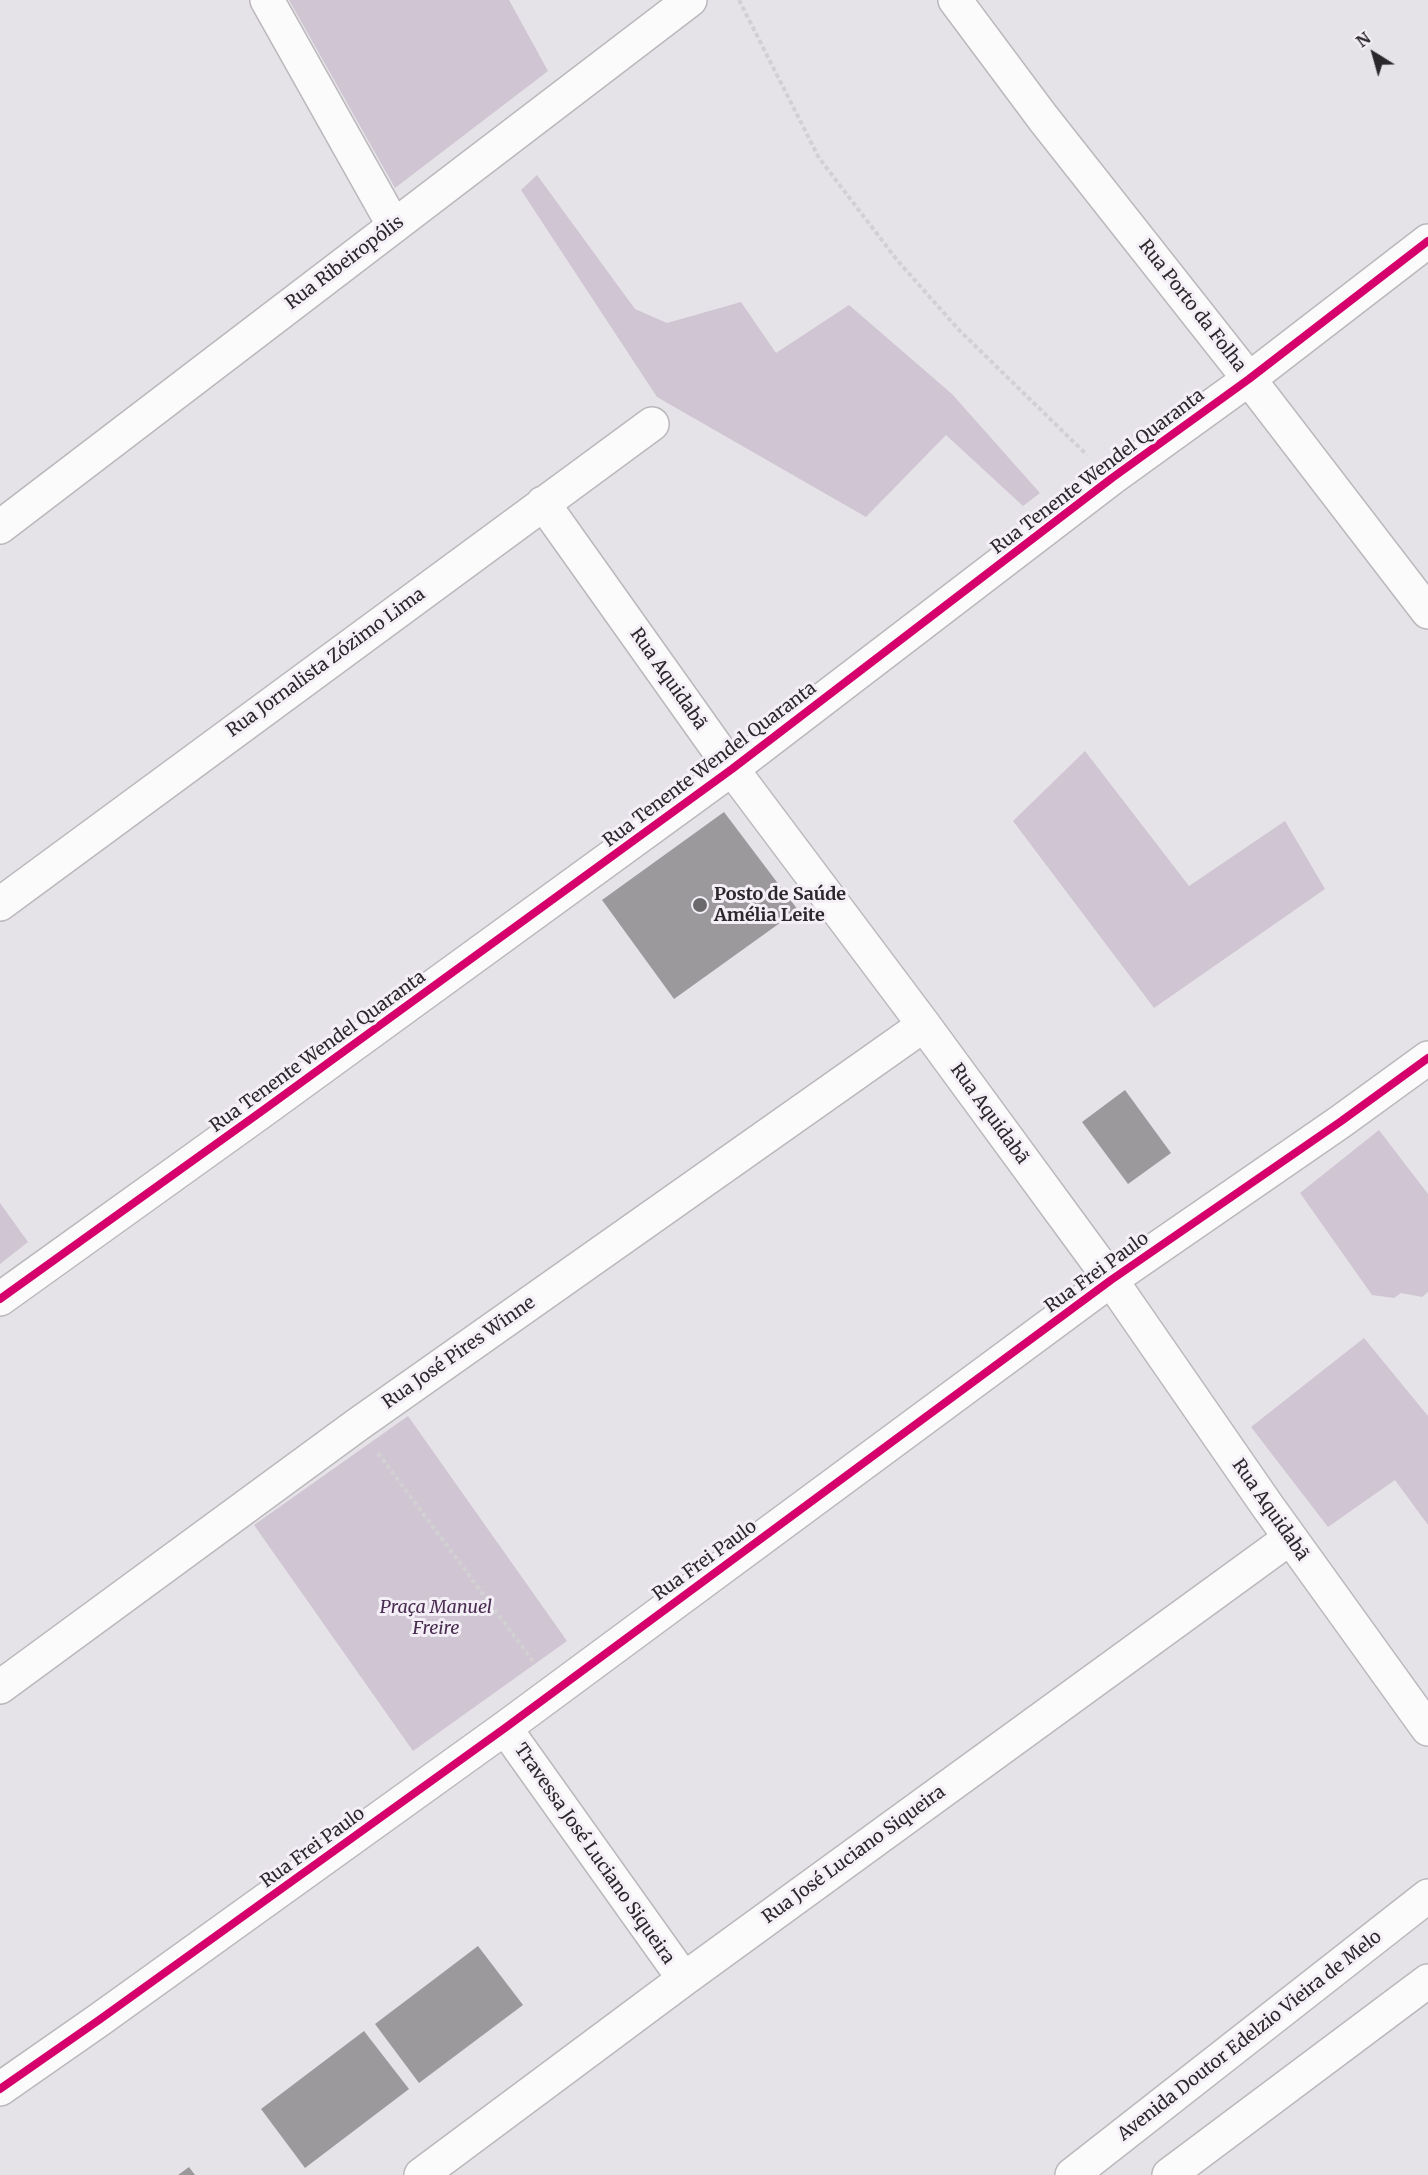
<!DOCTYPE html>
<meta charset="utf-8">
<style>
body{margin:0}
#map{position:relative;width:1428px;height:2175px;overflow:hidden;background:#e6e3e8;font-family:Merriweather,serif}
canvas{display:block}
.north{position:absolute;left:1344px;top:24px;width:60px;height:60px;-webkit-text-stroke:4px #f4eff6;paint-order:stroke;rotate:323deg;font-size:16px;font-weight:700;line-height:24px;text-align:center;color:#2a282b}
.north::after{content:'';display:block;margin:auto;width:21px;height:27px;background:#2a282b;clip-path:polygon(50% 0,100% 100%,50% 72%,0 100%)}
</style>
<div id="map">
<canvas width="1428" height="2175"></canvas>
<div class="north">N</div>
</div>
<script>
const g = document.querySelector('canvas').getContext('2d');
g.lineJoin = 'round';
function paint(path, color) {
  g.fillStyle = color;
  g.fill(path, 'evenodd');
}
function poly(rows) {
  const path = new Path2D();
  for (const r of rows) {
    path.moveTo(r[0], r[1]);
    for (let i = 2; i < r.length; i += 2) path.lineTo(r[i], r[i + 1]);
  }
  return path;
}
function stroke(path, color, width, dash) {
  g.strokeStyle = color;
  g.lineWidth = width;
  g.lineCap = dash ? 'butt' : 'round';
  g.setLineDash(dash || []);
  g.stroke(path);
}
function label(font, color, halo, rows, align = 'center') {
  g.font = font + ' Merriweather,serif';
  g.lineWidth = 6;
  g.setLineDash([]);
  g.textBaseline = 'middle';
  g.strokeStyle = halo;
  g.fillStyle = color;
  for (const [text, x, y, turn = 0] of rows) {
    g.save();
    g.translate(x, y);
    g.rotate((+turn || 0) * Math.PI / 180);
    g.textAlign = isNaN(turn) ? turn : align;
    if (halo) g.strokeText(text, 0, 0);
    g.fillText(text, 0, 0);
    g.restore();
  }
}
paint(poly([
 [289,0,509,0,548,71,395,188],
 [537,175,635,309,667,323,741,302,776,353,849,305,952,394,1040,493,1023,506,946,435,866,517,657,397,521,190],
 [1085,751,1189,886,1285,821,1325,889,1154,1008,1013,821],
 [1379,1130,1428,1194,1428,1292,1422,1297,1401,1293,1394,1298,1372,1295,1300,1193],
 [0,1203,28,1242,0,1264],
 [1364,1338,1428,1416,1428,1525,1395,1480,1328,1527,1251,1427],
 [408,1416,567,1641,413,1751,254,1525]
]), '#cfc5d3');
paint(poly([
 [724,812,798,910,674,999,602,900],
 [1125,1090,1171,1153,1128,1184,1082,1122],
 [478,1946,523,2005,419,2083,375,2024],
 [364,2031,409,2089,305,2168,261,2109],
 [189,2167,195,2175,178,2175]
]), '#9c999d');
const minor = poly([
 [267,0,394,226],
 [955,0,1043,118,1249,379,1428,612],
 [543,503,732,769,924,1025,1111,1280,1266,1504,1428,1729],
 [0,527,690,0],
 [0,904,652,424],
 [0,1299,262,1111,732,769,1112,478,1249,379,1428,241],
 [0,1687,357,1425,924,1025],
 [505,1728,684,1979],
 [0,2089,99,2020,505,1728,1111,1280,1340,1122,1428,1058],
 [421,2175,684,1979,1290,1538]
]);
const major = poly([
 [1072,2175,1428,1896],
 [1169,2175,1428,1981]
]);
stroke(minor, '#bbb8bb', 36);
stroke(major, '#bbb8bb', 36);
stroke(poly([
 [739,0,819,158,897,260,959,330,1087,455],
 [378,1453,535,1664]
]), '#d2d0d2', 4, [4.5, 3]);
stroke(minor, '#fbfbfc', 33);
stroke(major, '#fbfbfc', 33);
stroke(poly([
 [0,1299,262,1111,732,769,1112,478,1249,379,1428,241],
 [0,2089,99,2020,505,1728,1111,1280,1340,1122,1428,1058]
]), '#d6006c', 8);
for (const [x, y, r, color] of [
 [700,905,8,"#6c696d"]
]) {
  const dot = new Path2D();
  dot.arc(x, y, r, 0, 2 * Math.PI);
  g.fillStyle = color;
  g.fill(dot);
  stroke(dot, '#f4eff6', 2);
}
label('18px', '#2a282b', '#f4eff6', [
 ["Rua Ribeiropólis",345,263,-37],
 ["Rua Porto da Folha",1192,306,52],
 ["Rua Tenente Wendel Quaranta",1098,472,-37],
 ["Rua Jornalista Zózimo Lima",326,663,-36],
 ["Rua Aquidabã",668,679,55],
 ["Rua Tenente Wendel Quaranta",710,765,-37],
 ["Rua Tenente Wendel Quaranta",318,1052,-36],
 ["Rua Aquidabã",989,1114,54],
 ["Rua Frei Paulo",1097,1273,-36],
 ["Rua José Pires Winne",459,1353,-35],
 ["Rua Aquidabã",1270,1510,55],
 ["Rua Frei Paulo",705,1561,-36],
 ["Rua Frei Paulo",313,1848,-36],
 ["Travessa José Luciano Siqueira",594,1854,55],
 ["Rua José Luciano Siqueira",854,1855,-36],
 ["Avenida Doutor Edelzio Vieira de Melo",1250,2036,-38]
]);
label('bold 18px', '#2a282b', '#f4eff6', [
 ["Posto de Saúde",714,895],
 ["Amélia Leite",714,916]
], 'left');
label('italic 18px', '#492d51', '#f4eff6', [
 ["Praça Manuel",436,1608],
 ["Freire",436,1629]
]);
</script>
